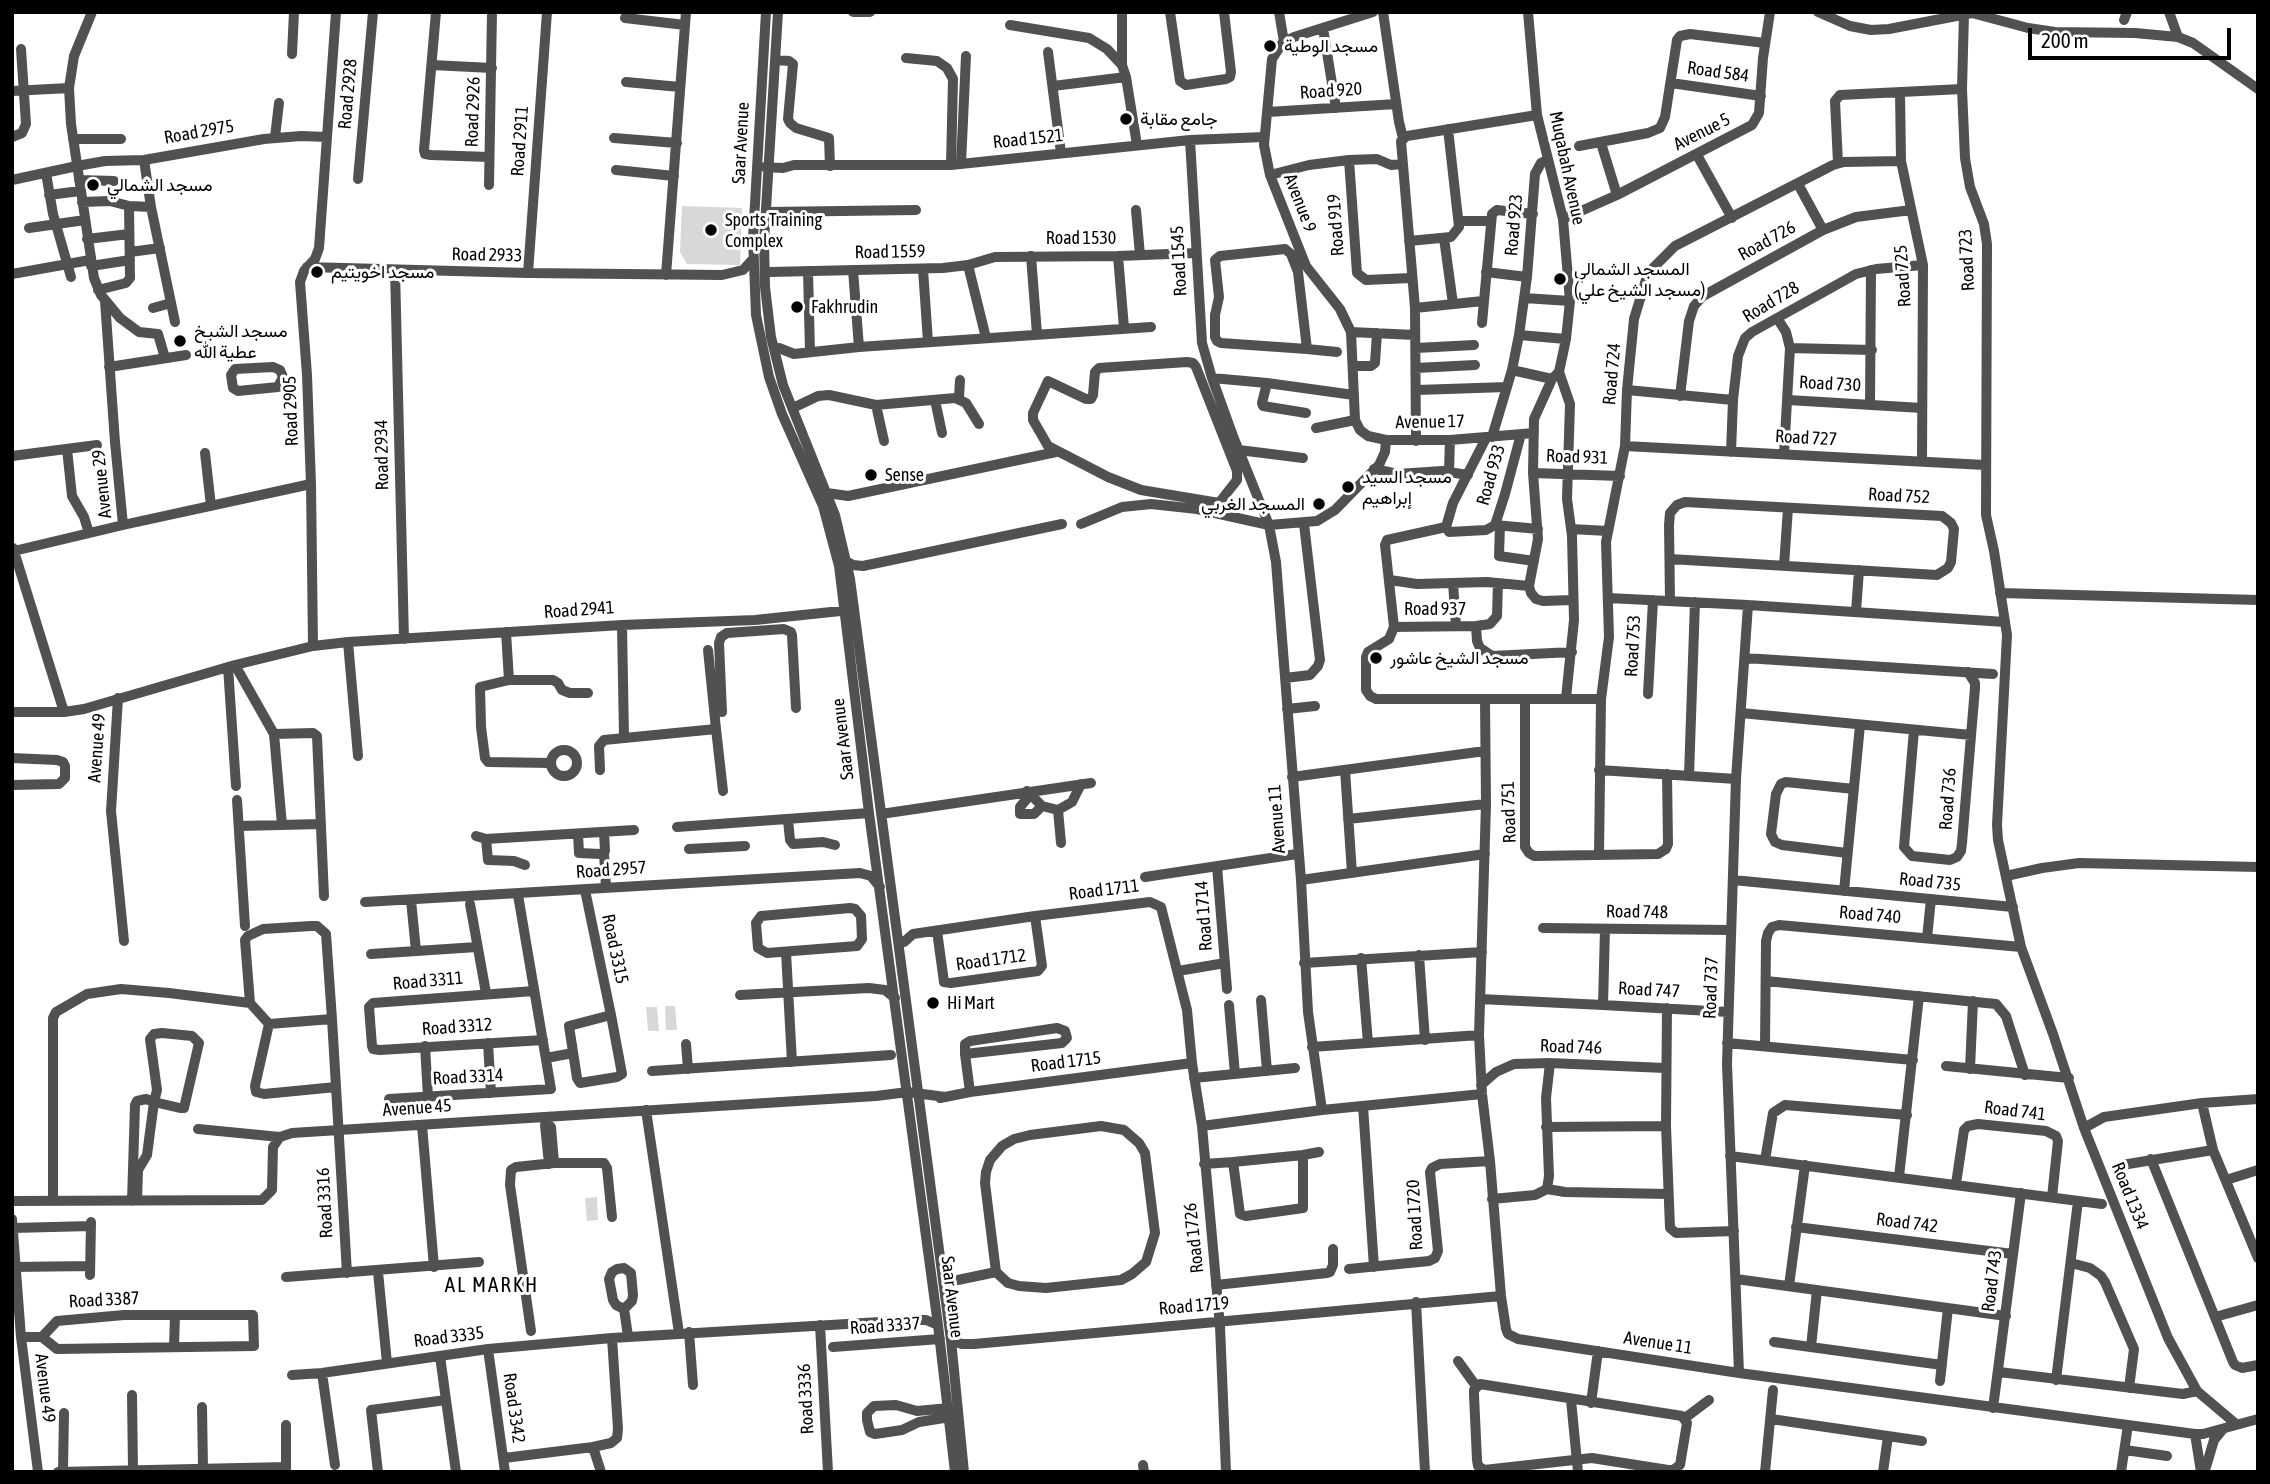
<!DOCTYPE html>
<meta charset="utf-8">
<style>
body{margin:0}
#map{position:relative;width:2270px;height:1484px;overflow:hidden;background:#fff;font-family:"Asap Condensed",sans-serif}
canvas{display:block}
.frame{position:absolute;inset:0;border:14px solid #000;pointer-events:none}
.scale{position:absolute;left:2028px;top:28px;width:203px;height:32px;box-sizing:border-box;border:4px solid #000;border-top:0;padding-left:9px;font-size:21px;line-height:24px;white-space:nowrap;color:#000;-webkit-text-stroke:5px #fff;paint-order:stroke}
</style>
<div id="map">
<canvas width="2270" height="1484"></canvas>
<div class="frame"></div>
<div class="scale">200 m</div>
</div>
<script>
const g = document.querySelector('canvas').getContext('2d');
g.lineJoin = 'round';
function paint(path, color) {
  g.fillStyle = color;
  g.fill(path, 'evenodd');
}
function poly(rows) {
  const path = new Path2D();
  for (const r of rows) {
    if (r.length === 3) {
      path.moveTo(r[0] + r[2], r[1]);
      path.arc(r[0], r[1], r[2], 0, 2 * Math.PI);
      continue;
    }
    path.moveTo(r[0], r[1]);
    for (let i = 2; i < r.length; i += 2) path.lineTo(r[i], r[i + 1]);
  }
  return path;
}
function stroke(path, color, width, dash) {
  g.strokeStyle = color;
  g.lineWidth = width;
  g.lineCap = dash ? 'butt' : 'round';
  g.setLineDash(dash || []);
  g.stroke(path);
}
function label(font, color, halo, rows, align = 'center') {
  g.font = font + ' "Asap Condensed",Vazirmatn,sans-serif';
  g.lineWidth = 6;
  g.setLineDash([]);
  g.textBaseline = 'middle';
  g.strokeStyle = halo;
  g.fillStyle = color;
  for (const [text, x, y, turn = 0] of rows) {
    g.save();
    g.translate(x, y);
    g.rotate((+turn || 0) * Math.PI / 180);
    g.textAlign = isNaN(turn) ? turn : align;
    if (halo) g.strokeText(text, 0, 0);
    g.fillText(text, 0, 0);
    g.restore();
  }
}
paint(poly([
 [682,206,742,208,740,265,687,264,680,252],
 [665,1006,675,1006,677,1030,666,1030],
 [646,1007,657,1007,659,1031,648,1031],
 [597,1197,598,1220,587,1221,585,1198]
]), '#d8d8d8');
stroke(poly([
 [92,12,74,56,69,88,71,124,94,278,101,295,120,318,139,332,158,334,165,358],
 [436,12,424,150,425,154,431,155,489,157],
 [766,12,753,238,756,315,769,377,782,414,823,506,839,566,869,813,938,1325,955,1472],
 [778,12,764,242,765,287,771,337,783,385,835,515,850,579,951,1340,964,1472],
 [853,12,870,12],
 [1170,12,1180,81,1186,85,1226,79,1230,77,1231,72,1224,12],
 [1279,12,1284,42],
 [1373,12,1294,37,1283,42,1272,59,1264,145,1270,175,1306,266,1340,309,1351,332,1355,420,1360,430,1368,436,1386,440,1450,440,1534,433],
 [1383,12,1399,122,1403,138],
 [1528,12,1537,115,1563,219,1570,301,1566,339,1559,372,1552,379,1534,419,1533,473,1538,539,1529,586,1531,593,1536,599,1543,601,1572,600],
 [1818,12,1850,26,1871,30,1889,29,1972,13,2028,28,2055,32,2135,33,2178,37,2193,43,2258,89],
 [2169,12,2178,37],
 [1964,14,1962,89,1965,158,1970,187,1984,224,1987,244,1986,515,1994,551,2007,635,1997,825,1998,840,2021,947,2053,1034,2084,1128,2168,1338,2197,1391,2236,1424],
 [625,18,685,25],
 [2124,20,2127,12],
 [1010,25,1089,38,1107,49,1122,65,1126,77,1137,145],
 [1323,28,1336,108],
 [1048,52,1061,153],
 [292,54,294,12],
 [906,58,937,61,947,68,953,79,951,165],
 [776,60,789,61,793,64,788,119,790,123,796,128,829,138,830,166],
 [432,65,492,68],
 [1122,65,1122,12],
 [626,82,680,87],
 [1671,83,1761,96],
 [1053,86,1126,77],
 [12,91,69,88],
 [1900,92,1901,161,1923,265,1922,461],
 [1268,112,1396,104],
 [12,137,22,133,26,124,21,49],
 [275,137,279,103],
 [614,138,677,143],
 [73,139,121,139],
 [1190,140,1202,343,1212,378,1233,436,1269,525,1276,562,1301,880,1308,1012,1322,1110],
 [1601,143,1617,195],
 [1579,146,1648,133,1660,128,1665,117,1677,40,1680,36,1690,34,1765,43],
 [1697,155,1732,218],
 [144,160,151,207,175,322],
 [1349,160,1357,273,1366,280,1411,278],
 [1838,163,1835,101,1840,95,1962,89],
 [961,164,966,56],
 [765,167,783,168,794,165,951,165,1190,140,1264,137],
 [616,170,674,176],
 [46,173,53,214,71,277],
 [1270,175,1309,165,1349,160,1377,159,1391,165,1402,164],
 [358,179,373,12],
 [12,180,77,166,105,161,144,160,264,139,301,136,327,137],
 [79,180,114,181],
 [1798,184,1823,230],
 [489,185,492,12],
 [49,195,80,191],
 [82,202,110,201,129,206,151,207],
 [1136,210,1140,255],
 [766,212,916,210],
 [1563,219,1617,195,1752,125,1759,113,1763,58,1770,12],
 [1459,221,1491,221],
 [29,228,85,220],
 [1444,238,1453,304],
 [87,239,129,234],
 [1409,241,1451,237,1459,227,1448,129],
 [1285,249,1291,254,1298,272,1307,349,1221,343,1217,341,1215,337,1215,315,1219,297,1215,260,1220,256,1285,249],
 [130,252,160,248],
 [1031,256,1037,334],
 [1118,256,1124,328],
 [968,265,986,338],
 [91,266,130,260],
 [307,267,528,273,722,275,743,270,753,259],
 [923,269,928,342],
 [395,270,404,639],
 [853,270,859,347],
 [808,271,810,352],
 [770,272,943,268,968,265,995,257,1118,256,1195,253],
 [1486,272,1527,277],
 [528,273,547,12],
 [12,274,90,260],
 [666,275,686,12],
 [98,290,126,283,130,278,129,206],
 [1524,298,1570,301],
 [105,301,115,442,123,525],
 [153,308,171,303],
 [1415,308,1483,301],
 [1777,318,1786,332,1790,348,1784,454],
 [1482,323,1492,214,1497,210,1533,214],
 [1351,332,1415,335],
 [1519,335,1566,339],
 [779,348,794,354,859,347,1151,327],
 [1416,348,1474,345],
 [1790,348,1872,350],
 [1307,349,1337,352],
 [1187,362,1193,363,1196,367,1237,471,1237,480,1219,503,1141,490,1108,477,1048,446,1033,420,1033,413,1048,381,1086,399,1091,399,1093,395,1095,372,1099,368,1187,362],
 [1353,366,1371,366,1375,363,1377,333],
 [109,367,186,355],
 [273,367,280,370,283,377,278,387,238,391,233,388,231,375,235,369,273,367],
 [1416,368,1475,365],
 [1512,370,1552,379],
 [1559,372,1570,404,1567,499,1572,536,1574,620,1566,698],
 [1212,378,1267,383,1354,395],
 [1267,383,1262,403,1263,406,1306,413],
 [1417,390,1507,387],
 [1627,390,1733,400],
 [1680,396,1689,321,1694,306,1703,296,1823,230,1856,217,1911,210],
 [959,398,960,380],
 [935,400,942,433],
 [1788,400,1922,408],
 [1870,404,1871,270],
 [876,405,884,441],
 [797,406,818,396,829,395,876,405,955,398,966,403,979,424],
 [1316,428,1355,420],
 [1492,437,1512,370,1519,335,1527,277,1535,174,1541,163,1547,160],
 [1416,441,1415,308,1401,141,1407,136,1537,115],
 [1625,446,1985,465],
 [67,449,72,496,84,517,89,533],
 [1239,450,1303,458],
 [1731,452,1733,400,1738,356,1745,338,1752,332,1856,274,1876,269,1923,265],
 [205,453,211,506],
 [12,456,97,445],
 [1374,469,1398,474,1442,471,1468,475],
 [1449,471,1450,440],
 [1533,473,1620,476],
 [827,493,848,496,1056,452],
 [1081,524,1122,507,1151,504,1197,509,1269,525,1317,521,1335,510,1379,465,1385,452,1386,440],
 [1495,525,1505,494,1521,434],
 [1500,525,1499,556,1534,561],
 [1446,527,1453,503,1486,438],
 [1538,529,1495,525,1486,530,1449,532,1446,527,1387,540,1385,545,1394,627,1389,639,1368,652,1366,657,1366,690,1370,696,1376,699,1601,699],
 [1571,529,1608,531],
 [13,548,64,712],
 [14,551,123,525,311,484],
 [846,561,853,565,863,566,1062,524],
 [1784,566,1788,508],
 [1390,580,1417,584,1487,582,1529,586],
 [1453,583,1456,626],
 [2000,593,2258,600],
 [1608,598,1748,605,2005,622],
 [1670,601,1669,525,1670,513,1677,505,1685,502,1942,516,1951,523,1954,529,1951,562,1948,568,1937,575,1670,559],
 [1856,612,1859,570],
 [622,625,624,737],
 [1476,626,1477,641,1480,648,1492,656,1572,652],
 [1394,627,1476,626,1490,624,1497,616,1498,583],
 [506,632,509,680],
 [348,642,358,756],
 [313,646,311,484,307,375,300,282,304,271,315,259,319,248,336,12],
 [1745,658,1993,674],
 [235,665,274,734,282,825],
 [228,667,236,786],
 [1285,678,1310,675,1318,666,1320,660,1304,524],
 [1648,694,1653,600],
 [118,698,111,811,124,941],
 [1525,699,1525,847,1529,853,1534,856,1658,854,1666,849,1668,844,1667,774],
 [1485,700,1486,804,1479,1035,1482,1094,1490,1161,1501,1296,1506,1329,1508,1334,1518,1339,1739,1373,2195,1434,2203,1434,2258,1419],
 [1287,709,1315,706],
 [12,712,64,712,84,709,235,665,313,646,348,642,622,625,755,620,850,610],
 [722,712,719,643,721,637,727,633,784,629,791,632,792,635,796,708],
 [1741,713,1971,735],
 [716,729,723,791],
 [1914,730,1904,847,1912,856,1950,860,1957,857,1961,851,1962,843,1975,688,1975,683,1968,672],
 [274,734,313,733,317,736,324,896],
 [564,763,13],
 [12,758,57,760,63,762,65,766,65,778,59,784,12,785],
 [550,763,488,762,485,758,481,727,480,687,509,680,553,680,558,683,562,690,570,693,588,693],
 [600,770,599,746,604,740,716,729,708,650],
 [1345,770,1352,873],
 [1599,770,1736,779],
 [1689,775,1695,602],
 [1292,777,1485,751],
 [1027,791,1042,806,1058,810,1072,802,1081,784],
 [1030,795,1020,807,1020,814,1034,814,1042,806],
 [237,800,245,926],
 [1058,810,1061,843],
 [881,814,1091,783],
 [1348,819,1486,804],
 [788,820,790,840,793,844,823,842,835,845],
 [239,826,321,824],
 [677,827,869,813],
 [578,834,579,853,601,854,605,851,604,832],
 [476,836,486,839,634,830],
 [486,839,488,860,514,861,525,865],
 [689,849,745,846],
 [604,853,606,888],
 [1847,853,1782,845,1775,842,1771,834,1776,794,1781,784,1786,782,1854,789],
 [1599,855,1601,699,1609,637,1606,542,1625,446,1627,390,1634,319,1648,273,1675,246,1833,165,1844,162,1901,161],
 [1217,866,1227,989],
 [2006,876,2042,868,2079,863,2258,867],
 [1145,877,1297,854],
 [1301,880,1485,854],
 [1733,880,2013,907],
 [585,890,611,1015],
 [1844,891,1860,725],
 [411,900,416,951],
 [365,902,860,873,871,876,880,887],
 [470,904,486,993],
 [850,908,855,909,861,916,862,939,857,946,767,953,758,948,756,923,761,916,850,908],
 [1543,928,1731,930],
 [1605,929,1603,1005,1728,1012],
 [937,931,944,982,951,983,1038,971,1042,966,1035,916],
 [1927,938,1931,899],
 [904,942,913,934,1035,916,1150,902,1161,907,1187,1010,1192,1063,1202,1126,1220,1326,1226,1472],
 [786,952,792,1062],
 [371,954,477,947],
 [1419,955,1425,1040],
 [1361,958,1368,1043],
 [1304,963,1482,952],
 [1178,971,1225,963],
 [1766,981,1996,1004,2006,1016,2025,1075],
 [534,991,373,1003,369,1007,372,1046,373,1049,380,1050,543,1040],
 [740,995,869,988,885,990,895,998],
 [1480,999,1603,1005],
 [1261,1000,1267,1071],
 [1229,1005,1235,1074],
 [1667,1008,1666,1126,1670,1228,1676,1233,1734,1231],
 [611,1015,622,1074,617,1077,580,1083,577,1078,569,1026,611,1015],
 [332,1019,269,1024,250,1003,245,940,248,936,263,929,311,926,317,926,326,934,332,1019,347,1273],
 [269,1024,255,1086,256,1092,264,1094,336,1087],
 [488,1043,491,1093],
 [1727,1043,1913,1060],
 [686,1044,688,1069],
 [425,1046,428,1097],
 [1765,1046,1766,941,1768,933,1772,927,1779,925,2021,947],
 [1312,1047,1479,1035],
 [965,1054,1062,1043,1067,1038,1065,1031,1057,1028,970,1041,965,1044,965,1054,970,1092],
 [546,1058,573,1053],
 [1946,1066,2069,1078],
 [1970,1069,1973,1001],
 [652,1071,891,1055],
 [1194,1078,1295,1068],
 [1481,1085,1496,1072,1514,1064,1550,1063,1665,1068],
 [940,1098,970,1092,1192,1063],
 [389,1099,551,1089,518,895],
 [2202,1103,2213,1150,2258,1258],
 [1363,1106,1374,1267],
 [646,1110,679,1333],
 [422,1125,434,1267],
 [1101,1126,1124,1130,1139,1143,1145,1153,1155,1233,1146,1262,1132,1274,1121,1280,1046,1288,1019,1286,1008,1283,996,1272,985,1183,986,1172,990,1160,1002,1146,1014,1139,1030,1135,1101,1126],
 [1202,1126,1322,1110,1482,1094],
 [1546,1127,1666,1126],
 [2084,1128,2104,1117,2202,1103,2258,1099],
 [198,1129,280,1137],
 [1303,1155,1303,1208,1246,1216,1240,1214,1233,1162,1303,1155],
 [1303,1155,1319,1152],
 [1730,1156,2102,1204],
 [2151,1159,2233,1362,2235,1365,2242,1368,2258,1365],
 [1765,1160,1773,1113,1785,1105,1907,1115],
 [549,1164,545,1125,547,1123,551,1127,554,1163],
 [1204,1164,1233,1162],
 [2122,1165,2213,1150],
 [1899,1177,1919,996],
 [2226,1180,2258,1170],
 [1956,1184,1964,1130,1968,1126,1978,1124,2046,1131,2056,1136,2058,1141,2052,1197],
 [1547,1189,1565,1192,1668,1194],
 [1492,1199,1535,1195,1547,1189,1549,1176,1546,1098,1550,1063],
 [53,1200,53,1018,56,1012,87,994,121,989,169,993,250,1003],
 [12,1201,262,1200,272,1190,273,1147,280,1137,292,1133,876,1096,908,1092,945,1097],
 [132,1201,135,1105,137,1101,146,1099,154,1102,180,1108,184,1108,199,1043,192,1036,162,1033,154,1034,150,1039,157,1090,154,1102,147,1155,138,1170,137,1200],
 [12,1219,21,1337,38,1472],
 [1796,1227,2013,1254],
 [13,1228,91,1226],
 [2071,1263,2090,1268,2101,1276,2105,1282,2134,1349,2129,1388],
 [14,1267,90,1266],
 [624,1268,631,1273,633,1295,632,1301,624,1309,616,1305,613,1300,609,1279,612,1272,617,1269,624,1268],
 [1349,1269,1429,1261,1435,1258,1438,1251,1430,1172,1432,1168,1440,1164,1490,1161],
 [378,1272,387,1363],
 [90,1275,91,1222],
 [286,1277,479,1262],
 [1736,1279,2006,1316],
 [1216,1285,1327,1273,1330,1272,1333,1265,1333,1249],
 [1789,1286,1805,1165],
 [944,1288,953,1281,996,1272],
 [1416,1302,1425,1472],
 [624,1309,628,1336],
 [2215,1317,2258,1305],
 [820,1325,828,1472],
 [531,1331,510,1185,511,1170,516,1167,554,1163,604,1163,607,1168,612,1217],
 [689,1332,693,1385],
 [21,1337,42,1337,57,1349,254,1346,253,1315,124,1315,57,1321,42,1337],
 [951,1340,962,1344,974,1344,1501,1296],
 [1774,1342,1942,1365],
 [174,1347,175,1315],
 [833,1347,940,1339],
 [1811,1347,1817,1290],
 [488,1349,505,1472],
 [440,1356,446,1400],
 [1458,1361,1476,1386],
 [1999,1372,2183,1394,2197,1391],
 [322,1373,335,1465],
 [1739,1373,1727,1064,1736,779,1748,605],
 [292,1375,322,1373,488,1349,612,1338,914,1320,926,1320,938,1325],
 [2056,1380,2078,1201],
 [1940,1381,1948,1308],
 [1480,1384,1682,1416,1687,1423,1680,1465,1673,1470,1668,1470,1592,1458,1484,1470,1478,1466,1477,1460,1474,1395,1474,1390,1480,1384],
 [132,1395,133,1469],
 [1571,1400,1578,1472],
 [1591,1403,1598,1351],
 [202,1407,203,1468],
 [949,1408,917,1411,896,1405,874,1406,867,1413,867,1420,870,1432,875,1434,902,1430,919,1422,950,1417],
 [1993,1408,2021,1193],
 [1685,1418,1709,1400],
 [1771,1419,1922,1441],
 [286,1425,286,1472],
 [2195,1434,2201,1472],
 [593,1447,601,1472],
 [2125,1450,2167,1456],
 [504,1458,593,1447,611,1443,617,1438,618,1429,612,1338],
 [1143,1465,1144,1472],
 [2206,1467,2214,1440,2223,1429],
 [63,1471,64,1413],
 [58,1472,286,1467],
 [378,1472,371,1410,446,1400,456,1472],
 [1765,1472,1773,1390],
 [1883,1472,1888,1436],
 [2121,1472,2128,1425]
]), '#515151', 10);
for (const [x, y, r, color] of [
 [1270,46,7,"#000"],
 [1126,119,7,"#000"],
 [93,185,7,"#000"],
 [711,230,7,"#000"],
 [317,272,7,"#000"],
 [1560,279,7,"#000"],
 [797,307,7,"#000"],
 [180,341,7,"#000"],
 [871,475,7,"#000"],
 [1348,487,7,"#000"],
 [1319,504,7,"#000"],
 [1376,658,7,"#000"],
 [933,1003,7,"#000"]
]) {
  const dot = new Path2D();
  dot.arc(x, y, r, 0, 2 * Math.PI);
  g.fillStyle = color;
  g.fill(dot);
  stroke(dot, '#fff', 2.5);
}
label('18px', '#000', '#fff', [
 ["مسجد الوطية",1284,46],
 ["جامع مقابة",1140,119],
 ["مسجد الشمالي",107,185],
 ["Sports Training",725,220],
 ["Complex",725,241],
 ["المسجد الشمالي",1574,269],
 ["(مسجد الشيخ علي)",1574,290],
 ["مسجد اخويتيم",331,272],
 ["Fakhrudin",811,307],
 ["مسجد الشيخ",194,331],
 ["عطية الله",194,352],
 ["Sense",885,475],
 ["مسجد السيد",1362,477],
 ["إبراهيم",1362,498],
 ["المسجد الغربي",1305,504,"right"],
 ["مسجد الشيخ عاشور",1390,658],
 ["Hi Mart",947,1003]
], 'left');
label('18px', '#000', '#fff', [
 ["Road 584",1718,72,8],
 ["Road 920",1331,91,-4],
 ["Road 2928",348,94,-85],
 ["Road 2926",473,112,-88],
 ["Road 2975",199,132,-10],
 ["Avenue 5",1702,132,-27],
 ["Road 1521",1028,139,-6],
 ["Road 2911",520,141,-86],
 ["Saar Avenue",741,143,-87],
 ["Muqabah Avenue",1567,168,78],
 ["Avenue 9",1300,203,69],
 ["Road 919",1336,225,-94],
 ["Road 923",1514,225,-85],
 ["Road 1530",1081,238],
 ["Road 726",1767,241,-29],
 ["Road 1559",890,252,-1],
 ["Road 2933",487,255,1],
 ["Road 723",1967,260,-93],
 ["Road 1545",1179,261,-93],
 ["Road 725",1903,276,-94],
 ["Road 728",1771,302,-31],
 ["Road 724",1612,374,-85],
 ["Road 730",1830,384,3],
 ["Road 2905",291,411,-92],
 ["Avenue 17",1430,422,-1],
 ["Road 727",1806,438,3],
 ["Road 2934",382,455,-91],
 ["Road 931",1577,457,2],
 ["Road 933",1491,475,-74],
 ["Avenue 29",102,484,-96],
 ["Road 752",1899,496,3],
 ["Road 937",1435,609],
 ["Road 2941",579,610,-4],
 ["Road 753",1633,646,-87],
 ["Saar Avenue",843,739,-97],
 ["Avenue 49",97,748,-86],
 ["Road 736",1948,799,-86],
 ["Road 751",1509,812,-92],
 ["Avenue 11",1277,819,-94],
 ["Road 2957",611,870,-4],
 ["Road 735",1930,882,6],
 ["Road 1711",1104,890,-7],
 ["Road 748",1637,912,1],
 ["Road 740",1870,915,5],
 ["Road 1714",1204,916,-94],
 ["Road 3315",615,949,78],
 ["Road 1712",991,960,-8],
 ["Road 3311",428,981,-5],
 ["Road 737",1711,988,-88],
 ["Road 747",1649,990,3],
 ["Road 3312",457,1027,-4],
 ["Road 746",1571,1047,2],
 ["Road 1715",1066,1062,-7],
 ["Road 3314",468,1077,-3],
 ["Avenue 45",417,1108,-4],
 ["Road 741",2015,1111,7],
 ["Road 1334",2130,1196,68],
 ["Road 3316",325,1203,-93],
 ["Road 1720",1415,1215,-93],
 ["Road 742",1907,1223,7],
 ["Road 1726",1194,1238,-96],
 ["Road 743",1992,1281,-83],
 ["Saar Avenue",952,1297,83],
 ["Road 3387",104,1300,-3],
 ["Road 1719",1194,1306,-5],
 ["Road 3337",885,1326,-4],
 ["Road 3335",449,1337,-7],
 ["Avenue 11",1658,1343,9],
 ["Avenue 49",45,1388,83],
 ["Road 3336",806,1399,-93],
 ["Road 3342",514,1408,82]
]);
g.letterSpacing = '2px';
label('21px', '#000', '#fff', [
 ["AL MARKH",492,1285]
]);
g.letterSpacing = '0px';
</script>
